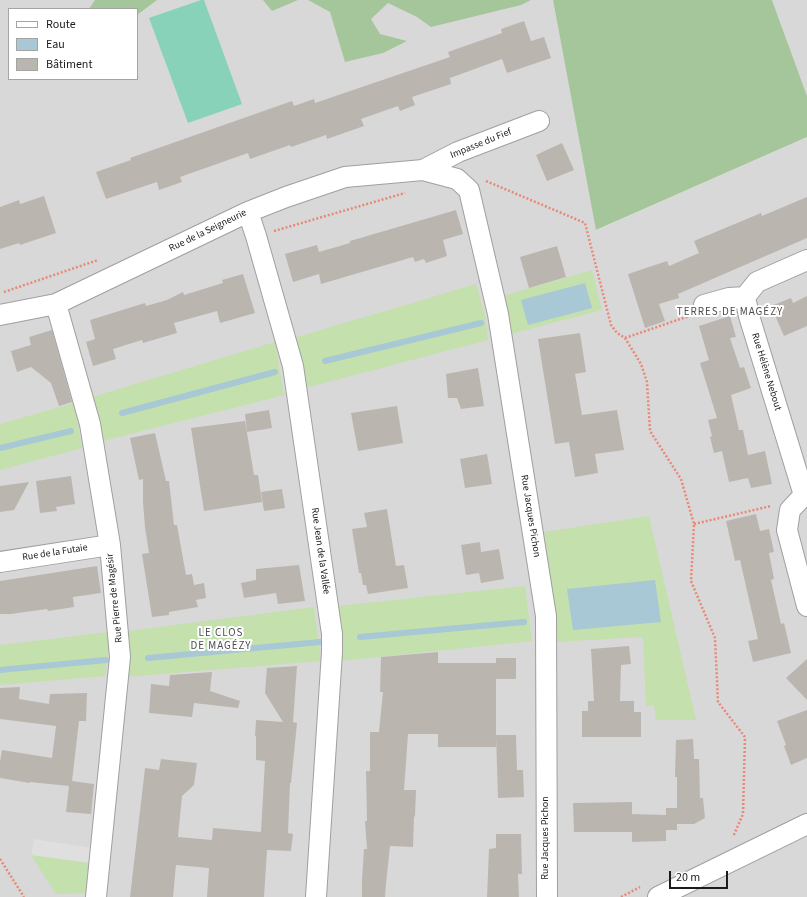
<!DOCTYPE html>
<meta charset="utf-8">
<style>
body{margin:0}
#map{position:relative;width:807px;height:897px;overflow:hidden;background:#ebe9e2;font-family:"Source Sans 3",sans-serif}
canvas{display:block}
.legend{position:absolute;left:8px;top:8px;width:130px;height:72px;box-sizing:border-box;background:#fff;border:1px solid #a4a4a4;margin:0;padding:5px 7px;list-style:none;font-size:12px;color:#1b1b1b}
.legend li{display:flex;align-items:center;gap:8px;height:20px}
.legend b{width:20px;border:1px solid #a4a4a4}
.scale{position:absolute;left:669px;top:871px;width:59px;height:18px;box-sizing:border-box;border:2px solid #1b1b1b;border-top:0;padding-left:5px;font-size:12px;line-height:14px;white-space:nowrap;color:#1b1b1b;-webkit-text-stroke:3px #fff;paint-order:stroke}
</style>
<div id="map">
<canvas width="807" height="897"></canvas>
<ul class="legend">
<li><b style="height:5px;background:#fff"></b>Route</li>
<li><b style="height:11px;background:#a7c8d4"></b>Eau</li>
<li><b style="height:11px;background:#bbb5af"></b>Bâtiment</li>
</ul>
<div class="scale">20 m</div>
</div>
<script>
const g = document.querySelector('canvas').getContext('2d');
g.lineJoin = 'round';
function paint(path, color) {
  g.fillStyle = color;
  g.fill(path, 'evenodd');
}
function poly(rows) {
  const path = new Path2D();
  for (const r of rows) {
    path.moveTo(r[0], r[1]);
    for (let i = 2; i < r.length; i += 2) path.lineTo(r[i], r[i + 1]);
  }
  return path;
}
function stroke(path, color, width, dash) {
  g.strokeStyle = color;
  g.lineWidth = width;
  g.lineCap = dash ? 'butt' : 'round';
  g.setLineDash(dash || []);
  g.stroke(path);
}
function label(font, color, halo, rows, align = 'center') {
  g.font = font + ' "Source Sans 3",sans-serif';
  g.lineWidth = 4;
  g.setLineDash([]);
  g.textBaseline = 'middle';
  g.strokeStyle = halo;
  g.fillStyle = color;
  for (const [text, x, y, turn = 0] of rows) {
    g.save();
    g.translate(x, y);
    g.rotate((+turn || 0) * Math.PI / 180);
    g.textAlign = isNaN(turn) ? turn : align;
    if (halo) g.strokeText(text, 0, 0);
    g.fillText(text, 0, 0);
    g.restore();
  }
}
paint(poly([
 [0,0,553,0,597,230,807,137,807,897,0,897],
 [9,9,137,9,137,79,9,79],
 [772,0,807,0,807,96]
]), '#d9d8d8');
paint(poly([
 [592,270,602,310,510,334,502,296],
 [476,284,485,315,488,340,305,388,294,338],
 [275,342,284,395,99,442,92,397],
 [74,403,82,448,0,470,0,424],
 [649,516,696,720,656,720,654,705,646,706,643,637,553,642,541,555,548,555,544,532],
 [525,586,532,641,340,661,338,606],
 [314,607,321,661,126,677,130,645,128,631],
 [109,632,109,649,105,676,0,685,0,645],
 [31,855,90,863,87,893,56,894]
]), '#c3e0ad');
paint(poly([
 [95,0,157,0,137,15,137,9,89,9],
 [263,0,298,0,272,11],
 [308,0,531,0,521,5,431,27,417,17,388,3,371,19,380,34,407,41,383,53,345,62,330,12],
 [553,0,772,0,807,96,807,137,596,230]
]), '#a5c69b');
paint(poly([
 [201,0,204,0,242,104,188,123,149,18]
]), '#88d2b9');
paint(poly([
 [34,839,92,848,90,863,31,855]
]), '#dfdfdf');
paint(poly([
 [585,283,592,308,528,325,521,300],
 [655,580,661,622,573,630,567,589]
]), '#a7c8d4');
stroke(poly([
 [325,361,481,323],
 [122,413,275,372],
 [0,448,71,431],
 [360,637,524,622],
 [148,658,320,642],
 [0,670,106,660]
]), '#a7c8d4', 6);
paint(poly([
 [524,21,531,41,544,37,551,58,507,73,502,59,450,78,451,84,412,97,415,105,400,111,398,106,361,119,364,126,327,139,326,135,291,147,290,145,250,159,248,153,180,177,182,182,159,190,157,182,106,199,96,172,131,160,130,158,292,101,294,106,314,99,315,103,450,57,448,52,502,33,501,29],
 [562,143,574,170,547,181,536,155],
 [44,196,56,233,20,245,19,243,0,249,0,207,19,200,20,204],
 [807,197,807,238,678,294,679,298,659,304,665,321,645,328,628,274,667,261,669,266,699,253,694,241,761,213,762,216],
 [456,210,463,234,443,240,447,256,426,263,424,259,415,262,413,257,321,284,319,274,293,282,285,254,317,245,319,252,350,243,350,241],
 [557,246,566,277,529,288,520,257],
 [243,274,255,313,220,323,217,311,174,323,177,333,143,343,142,340,113,349,116,359,93,366,86,342,95,339,90,320,145,303,146,306,167,300,183,292,184,295,223,283,222,280],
 [807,296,807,326,784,336,771,306,791,298,793,303],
 [730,316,736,337,730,338,740,368,744,367,751,388,731,395,739,430,743,430,748,455,765,451,772,484,751,488,748,478,729,482,722,451,714,453,710,437,712,436,708,420,717,418,700,363,709,360,699,326],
 [52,330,72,402,59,406,51,383,31,367,17,372,11,351,31,345,29,337],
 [580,333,586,372,575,374,582,415,617,410,624,450,595,454,598,473,575,477,569,442,555,444,538,339],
 [478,368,484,406,461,409,457,398,448,398,446,374],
 [397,406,403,443,358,451,351,413],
 [269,410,272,428,247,432,245,414],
 [245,421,254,475,258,475,262,502,204,511,191,428],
 [155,433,166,481,169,481,174,525,177,525,186,575,192,574,194,585,204,583,206,598,196,600,198,607,169,612,169,615,152,617,142,554,149,553,145,527,143,502,143,479,139,480,130,438],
 [487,454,492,484,465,488,460,459],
 [71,476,75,504,56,507,57,511,40,513,36,481],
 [29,482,14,510,0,512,0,486],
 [282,489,285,508,264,511,261,492],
 [387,509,396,566,404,565,408,588,368,594,366,585,363,585,361,573,359,573,352,529,367,527,364,513],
 [756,514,760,531,769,529,774,552,769,553,774,579,771,580,781,624,784,623,791,653,753,662,748,641,758,639,740,560,735,561,726,521],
 [480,542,481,552,499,549,504,579,481,583,479,573,466,575,461,545],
 [299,565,305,601,278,604,276,593,244,598,241,583,256,580,256,569],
 [97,566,101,593,73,597,74,607,48,611,47,609,11,614,0,614,0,581],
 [629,646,631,664,621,665,620,701,634,701,634,712,641,712,641,737,582,737,582,711,588,711,588,701,594,701,591,649],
 [438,652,438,663,496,663,496,658,516,658,516,679,496,679,496,747,438,747,438,734,408,734,404,790,416,790,415,817,414,816,413,847,390,846,386,884,385,897,362,897,362,880,364,849,367,849,365,821,367,821,366,771,370,771,370,732,379,732,383,692,380,692,381,657],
 [807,659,807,700,786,678],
 [297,666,293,722,297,723,291,783,290,783,288,833,293,834,291,851,267,850,264,897,207,897,209,868,176,865,173,897,130,897,145,768,159,770,161,759,197,763,194,785,182,796,178,837,212,840,213,828,261,832,265,761,256,760,256,736,255,736,256,720,283,722,265,693,267,668],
 [212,672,210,691,240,701,238,708,194,703,192,717,149,713,151,684,169,686,170,675],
 [20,687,19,699,49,704,50,694,87,693,86,721,79,721,72,781,94,784,91,814,66,812,69,786,30,782,30,783,0,778,0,762,2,750,52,758,56,726,0,719,0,688],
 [807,710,807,758,791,765,784,746,786,745,777,721],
 [496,735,516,735,517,770,523,770,524,797,498,798],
 [693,739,694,759,699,759,700,798,703,798,705,818,694,824,677,824,677,830,666,830,666,841,632,842,632,832,574,832,573,803,632,802,632,814,666,815,666,808,677,808,677,777,675,777,676,740],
 [496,834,521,834,522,874,518,874,519,897,487,897,489,849,496,848]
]), '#bbb5af');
const street = poly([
 [423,170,458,152,539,121],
 [248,212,256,236,293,366,332,634,332,652,316,897],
 [56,304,90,424,110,545,120,657,96,897],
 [704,305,729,298,745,297],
 [0,315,56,304,248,212,286,197,345,177,423,170,457,179,469,190,498,314,546,616,547,897],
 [807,494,804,495,790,510,787,530,807,606],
 [804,495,749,316,745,297,757,282,807,260],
 [0,562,110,545],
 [658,897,807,824]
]);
stroke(street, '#9f9f9f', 22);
stroke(poly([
 [486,181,585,223,611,325,617,333,625,338,641,364,647,382,650,431,681,479,694,524,691,581,715,638,718,702,745,737,743,814,733,837],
 [274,231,405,193],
 [4,292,98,260],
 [625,338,689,316],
 [694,524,771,506],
 [0,859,24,897],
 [621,897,640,887]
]), '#e88876', 2.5, [2, 2]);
stroke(street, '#fff', 20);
label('10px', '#1b1b1b', '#fff', [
 ["Impasse du Fief",481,144,-22],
 ["Rue de la Seigneurie",208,231,-26],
 ["Rue Hélène Nebout",766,372,73],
 ["Rue Jacques Pichon",530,516,81],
 ["Rue Jean de la Vallée",320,551,82],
 ["Rue de la Futaie",55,553,-9],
 ["Rue Pierre de Magésir",115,598,-96],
 ["Rue Jacques Pichon",546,838,-90]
]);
g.letterSpacing = '1px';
label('11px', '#4e4e4e', '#fff', [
 ["TERRES DE MAGÉZY",730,313],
 ["LE CLOS",221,634],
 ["DE MAGÉZY",221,647]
]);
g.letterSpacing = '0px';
</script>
